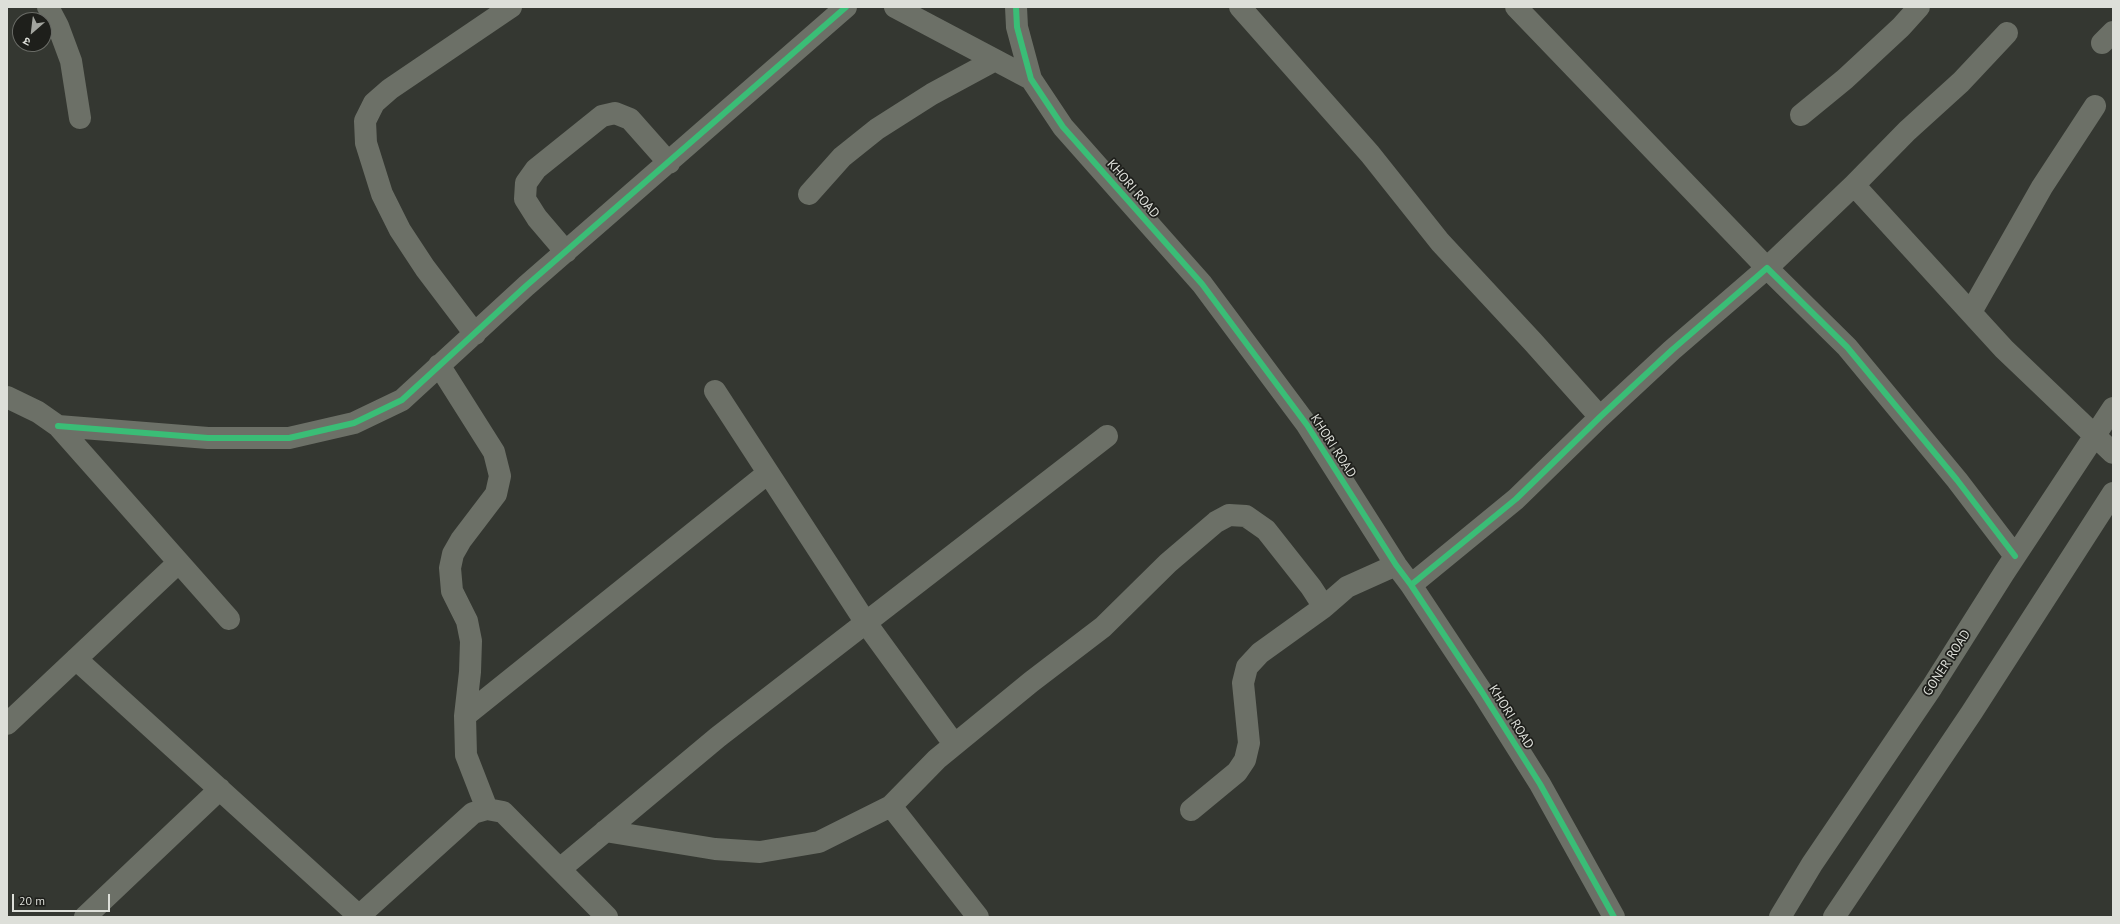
<!DOCTYPE html>
<meta charset="utf-8">
<style>
body{margin:0}
#map{position:relative;width:2120px;height:924px;overflow:hidden;background:#343731;font-family:"PT Sans","Noto Sans Devanagari",sans-serif}
canvas{display:block}
.frame{position:absolute;inset:0;border:8px solid #dddfd9;pointer-events:none}
.north{position:absolute;left:12px;top:12px;width:40px;height:40px;box-sizing:border-box;background:#1e1f1b;border:1px solid #6a6c67;border-radius:50%;rotate:208deg;font-size:11px;font-weight:700;line-height:16px;text-align:center;color:#dddfd9}
.north::after{content:'';display:block;margin:auto;width:14px;height:18px;background:#a2a49e;clip-path:polygon(50% 0,100% 100%,50% 72%,0 100%)}
.scale{position:absolute;left:12px;top:894px;width:98px;height:18px;box-sizing:border-box;border:2px solid #dddfd9;border-top:0;padding-left:5px;font-size:12px;line-height:14px;white-space:nowrap;color:#dddfd9;-webkit-text-stroke:3px #1e1f1b;paint-order:stroke}
</style>
<div id="map">
<canvas width="2120" height="924"></canvas>
<div class="frame"></div>
<div class="north">उ</div>
<div class="scale">20 m</div>
</div>
<script>
const g = document.querySelector('canvas').getContext('2d');
g.lineJoin = 'round';
function poly(rows) {
  const path = new Path2D();
  for (const r of rows) {
    path.moveTo(r[0], r[1]);
    for (let i = 2; i < r.length; i += 2) path.lineTo(r[i], r[i + 1]);
  }
  return path;
}
function stroke(path, color, width, dash) {
  g.strokeStyle = color;
  g.lineWidth = width;
  g.lineCap = dash ? 'butt' : 'round';
  g.setLineDash(dash || []);
  g.stroke(path);
}
function label(font, color, halo, rows, align = 'center') {
  g.font = font + ' "PT Sans",sans-serif';
  g.lineWidth = 3.5;
  g.setLineDash([]);
  g.textBaseline = 'middle';
  g.strokeStyle = halo;
  g.fillStyle = color;
  for (const [text, x, y, turn = 0] of rows) {
    g.save();
    g.translate(x, y);
    g.rotate((+turn || 0) * Math.PI / 180);
    g.textAlign = isNaN(turn) ? turn : align;
    if (halo) g.strokeText(text, 0, 0);
    g.fillText(text, 0, 0);
    g.restore();
  }
}
stroke(poly([
 [48,7,58,26,71,61,80,118],
 [895,7,1031,79],
 [1016,7,1017,27,1031,79,1063,127,1202,284,1307,425,1396,565,1411,585,1482,692,1540,784,1614,917],
 [1240,7,1370,154,1440,242,1533,342,1600,417],
 [1516,7,1767,268,1854,185],
 [2007,33,1961,82,1907,131,1854,185,2004,349,2113,453],
 [2102,43,2113,32],
 [1801,115,1845,79,1901,27,1919,7],
 [809,194,842,157,877,129,932,94,995,60],
 [566,252,537,218,525,199,526,183,536,169,602,116,615,113,630,119,669,163],
 [1971,312,2042,187,2095,106],
 [475,334,425,268,400,230,382,194,366,143,365,121,374,103,390,89,511,7],
 [439,365,494,452,500,476,496,494,461,540,453,554,450,568,452,591,467,621,471,641,470,672,465,716,466,755,487,809],
 [715,391,866,623,954,744],
 [7,397,38,412,58,426,229,619],
 [58,426,208,438,289,438,354,423,402,400,526,286,846,7],
 [1411,585,1516,499,1600,417,1672,350,1767,268,1847,347,1957,480,2015,556],
 [76,659,359,916],
 [465,716,768,473],
 [7,724,178,563],
 [1191,810,1237,772,1245,760,1249,743,1243,683,1247,667,1260,653,1324,607,1347,587,1396,565],
 [605,831,715,849,760,852,819,842,891,806],
 [560,869,718,737,1107,436],
 [85,917,220,789],
 [358,917,473,813,487,809,503,812,607,917],
 [978,917,891,806,937,759,1031,682,1103,627,1168,563,1216,522,1229,515,1246,516,1266,530,1311,587,1324,607],
 [1780,917,1812,864,1932,687,2004,573,2113,408],
 [1834,917,1972,712,2113,493]
]), '#6c7067', 22);
stroke(poly([
 [1016,7,1017,27,1031,79,1063,127,1202,284,1307,425,1396,565,1411,585,1482,692,1540,784,1614,917],
 [58,426,208,438,289,438,354,423,402,400,526,286,846,7],
 [1411,585,1516,499,1600,417,1672,350,1767,268,1847,347,1957,480,2015,556]
]), '#3abd76', 6);
label('13px', '#dddfd9', '#1e1f1b', [
 ["KHORI ROAD",1133,189,49],
 ["KHORI ROAD",1333,446,57],
 ["GONER ROAD",1947,663,-57],
 ["KHORI ROAD",1511,717,58]
]);
</script>
